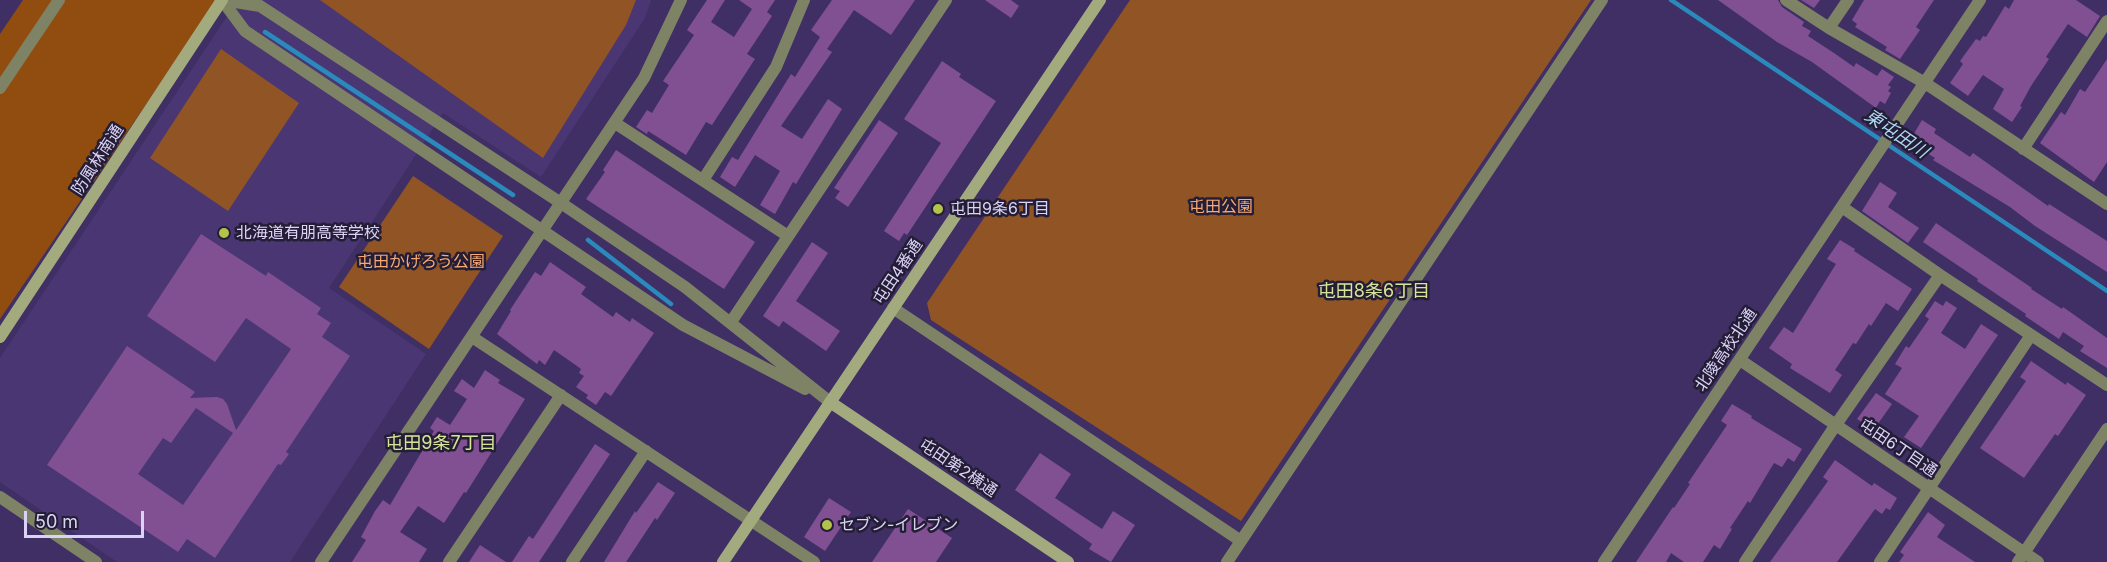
<!DOCTYPE html>
<meta charset="utf-8">
<style>
body{margin:0}
#map{position:relative;width:2107px;height:562px;overflow:hidden;background:#402f65;font-family:Inter,sans-serif}
canvas{display:block}
.scale{position:absolute;left:24px;top:511px;width:120px;height:27px;box-sizing:border-box;border:3px solid #dbd3f5;border-top:0;padding-left:8px;font-size:18px;line-height:21px;white-space:nowrap;color:#dbd3f5;-webkit-text-stroke:4px #241d36;paint-order:stroke}
</style>
<div id="map">
<canvas width="2107" height="562"></canvas>
<div class="scale">50 m</div>
</div>
<script>
const g = document.querySelector('canvas').getContext('2d');
g.lineJoin = 'round';
function paint(path, color) {
  g.fillStyle = color;
  g.fill(path, 'evenodd');
}
function poly(rows) {
  const path = new Path2D();
  for (const r of rows) {
    path.moveTo(r[0], r[1]);
    for (let i = 2; i < r.length; i += 2) path.lineTo(r[i], r[i + 1]);
  }
  return path;
}
function stroke(path, color, width, dash) {
  g.strokeStyle = color;
  g.lineWidth = width;
  g.lineCap = dash ? 'butt' : 'round';
  g.setLineDash(dash || []);
  g.stroke(path);
}
function label(font, color, halo, rows, align = 'center') {
  g.font = font + ' Inter,"Noto Sans JP",sans-serif';
  g.lineWidth = 5;
  g.setLineDash([]);
  g.textBaseline = 'middle';
  g.strokeStyle = halo;
  g.fillStyle = color;
  for (const [text, x, y, turn = 0] of rows) {
    g.save();
    g.translate(x, y);
    g.rotate((+turn || 0) * Math.PI / 180);
    g.textAlign = isNaN(turn) ? turn : align;
    if (halo) g.strokeText(text, 0, 0);
    g.fillText(text, 0, 0);
    g.restore();
  }
}
paint(poly([
 [238,0,651,0,645,18,541,177,443,113,329,288,426,354,290,562,117,562,0,482,0,358]
]), '#493673');
paint(poly([
 [320,0,636,0,626,25,543,158],
 [1130,0,1591,0,1241,521,931,320,927,303],
 [221,49,299,103,228,211,150,158],
 [413,176,503,236,429,349,339,287]
]), '#915525');
paint(poly([
 [23,0,217,0,0,319,0,34]
]), '#914d0f');
stroke(poly([
 [1671,0,2107,291],
 [265,32,513,195],
 [588,240,671,304]
]), '#298abb', 4.5);
paint(poly([
 [707,0,725,0,711,22,734,37,752,9,739,0,775,0,767,12,772,16,747,54,755,59,712,125,706,122,686,155,648,131,647,134,636,127,647,110,652,113,669,85,663,81,694,35,687,30],
 [832,0,915,0,891,35,854,10,827,49,832,52,781,126,802,139,828,99,842,109,796,184,793,182,775,214,760,205,780,171,755,155,735,187,720,177,732,157,738,160,791,74,795,77,820,37,811,30],
 [985,0,1011,0,1019,6,1011,18],
 [1718,0,1778,0,1782,7,1804,22,1802,26,1811,31,1808,36,1834,53,1854,67,1856,63,1877,76,1882,69,1894,77,1888,85,1891,87,1888,91,1891,93,1885,104,1880,101,1876,108,1812,62,1777,42],
 [1801,0,1820,0,1814,8],
 [1864,0,1934,0,1916,27,1920,30,1900,59,1885,50,1887,47,1855,27,1857,24,1852,20],
 [2014,0,2076,0,2100,16,2087,37,2068,24,2046,57,2049,59,2031,86,2020,106,2022,107,2012,122,1993,109,2004,89,1983,75,1968,96,1950,83,1963,64,1960,61,1976,39,1980,41,1983,36,1986,37,2005,6,2009,9],
 [2107,59,2107,162,2094,182,2040,143,2061,112,2065,115,2080,89,2085,92],
 [942,61,961,74,959,77,996,101,907,235,904,233,899,241,884,231,941,143,904,119],
 [879,120,898,133,848,207,835,198,840,191,834,188],
 [1922,120,1936,129,1934,133,1970,157,1973,153,2048,206,2049,204,2107,241,2107,272,2035,226,2010,207,1933,160,1935,158,1909,142],
 [616,150,755,242,724,289,586,199,605,172,603,170],
 [1880,182,1897,193,1888,207,1919,228,1908,243,1862,211],
 [1936,223,2032,288,2031,289,2062,309,2063,307,2107,338,2107,368,2080,351,2084,346,2063,332,2059,339,2025,316,2026,314,1977,281,1978,279,1923,242],
 [201,234,266,276,268,272,321,308,317,314,331,323,322,337,350,356,286,452,289,454,281,465,278,464,215,558,187,539,178,552,47,465,127,346,195,392,190,398,217,397,223,399,227,404,236,430,291,349,246,318,215,362,147,316],
 [196,408,233,433,183,505,138,474,163,438,171,443],
 [1840,240,1855,249,1854,251,1912,289,1898,311,1886,303,1871,326,1869,324,1856,344,1853,343,1835,370,1842,375,1830,393,1790,368,1792,364,1769,348,1784,327,1793,333,1836,264,1827,259],
 [812,242,828,253,796,301,840,331,826,351,783,321,779,327,763,316],
 [550,262,586,287,581,294,613,317,616,312,630,322,632,318,654,333,611,396,605,392,596,405,586,398,588,395,576,387,584,376,579,373,581,369,577,366,554,350,545,365,539,360,537,364,497,334,511,311,510,310,535,272,541,276],
 [1935,301,1943,306,1946,301,1957,308,1941,333,1965,349,1981,324,1998,335,1921,448,1904,437,1919,416,1885,394,1902,368,1895,364,1906,346,1909,348,1929,319,1925,316],
 [2031,361,2066,385,2067,382,2086,395,2058,436,2055,434,2024,478,1980,448,2026,381,2020,377],
 [485,370,500,380,498,383,525,399,466,493,464,492,444,523,418,506,400,532,427,549,419,562,352,562,366,540,361,537,375,511,383,500,390,505,434,431,430,428,437,417,450,425,467,399,454,391,462,379,474,388],
 [1876,393,1892,404,1877,425,1872,421,1868,426,1857,419],
 [1732,404,1752,416,1751,418,1802,449,1794,462,1788,458,1782,467,1774,463,1750,503,1748,501,1730,528,1732,529,1720,549,1714,545,1703,562,1684,562,1671,553,1666,562,1636,562,1673,507,1674,508,1690,484,1688,483,1727,425,1721,421],
 [595,444,610,454,539,562,512,562,529,536,533,539],
 [1040,453,1071,474,1055,498,1102,529,1113,511,1135,525,1111,562,1089,549,1092,544,1015,490],
 [1835,460,1872,486,1874,483,1897,498,1890,510,1886,508,1882,514,1875,509,1837,562,1770,562,1828,481,1823,477],
 [658,482,675,493,657,520,655,518,626,562,604,562,635,511,636,513],
 [829,498,851,512,825,551,804,537],
 [908,509,952,538,936,562,872,562],
 [1928,512,1945,525,1937,537,1975,562,1899,562,1904,555,1900,552],
 [480,545,506,562,469,562]
]), '#805093');
stroke(poly([
 [222,0,245,31,683,325,805,389],
 [223,0,260,6,561,203,685,287,830,402],
 [1786,0,1829,28,1925,83,2107,204],
 [1829,28,1848,0],
 [0,88,59,0],
 [615,123,788,236],
 [2023,149,2107,21],
 [703,180,776,67,804,0],
 [1842,207,1940,275,2107,385],
 [893,308,1241,541],
 [731,322,946,0],
 [472,337,814,562],
 [1740,360,2038,562],
 [0,497,96,562],
 [321,562,644,78,681,0],
 [449,562,561,395],
 [572,562,646,451],
 [1227,562,1602,0],
 [1604,562,1980,0],
 [1745,562,1835,426,1940,275],
 [1880,562,2031,335],
 [2018,562,2107,429]
]), '#7e8366', 12);
stroke(poly([
 [0,337,222,0],
 [830,402,1068,562],
 [723,562,1100,0]
]), '#a3aa7d', 12);
for (const [x, y, r, color] of [
 [938,209,6,"#b3c24b"],
 [224,233,6,"#b3c24b"],
 [827,525,6,"#b3c24b"]
]) {
  const dot = new Path2D();
  dot.arc(x, y, r, 0, 2 * Math.PI);
  g.fillStyle = color;
  g.fill(dot);
  stroke(dot, '#241d36', 2);
}
label('16px', '#dbd3f5', '#241d36', [
 ["防風林南通",98,160,-57],
 ["屯田4番通",898,272,-56],
 ["北陵高校北通",1726,350,-56],
 ["屯田6丁目通",1898,448,34],
 ["屯田第2横通",958,468,34]
]);
label('16px', '#f7aa73', '#241d36', [
 ["屯田公園",1221,207],
 ["屯田かげろう公園",421,262]
]);
label('16px', '#dbd3f5', '#241d36', [
 ["屯田9条6丁目",950,209],
 ["北海道有朋高等学校",236,233],
 ["セブン-イレブン",839,525]
], 'left');
label('italic 18px', '#add8f2', '#241d36', [
 ["東屯田川",1896,134,34]
]);
label('18px', '#d7e396', '#241d36', [
 ["屯田8条6丁目",1374,292],
 ["屯田9条7丁目",441,444]
]);
</script>
